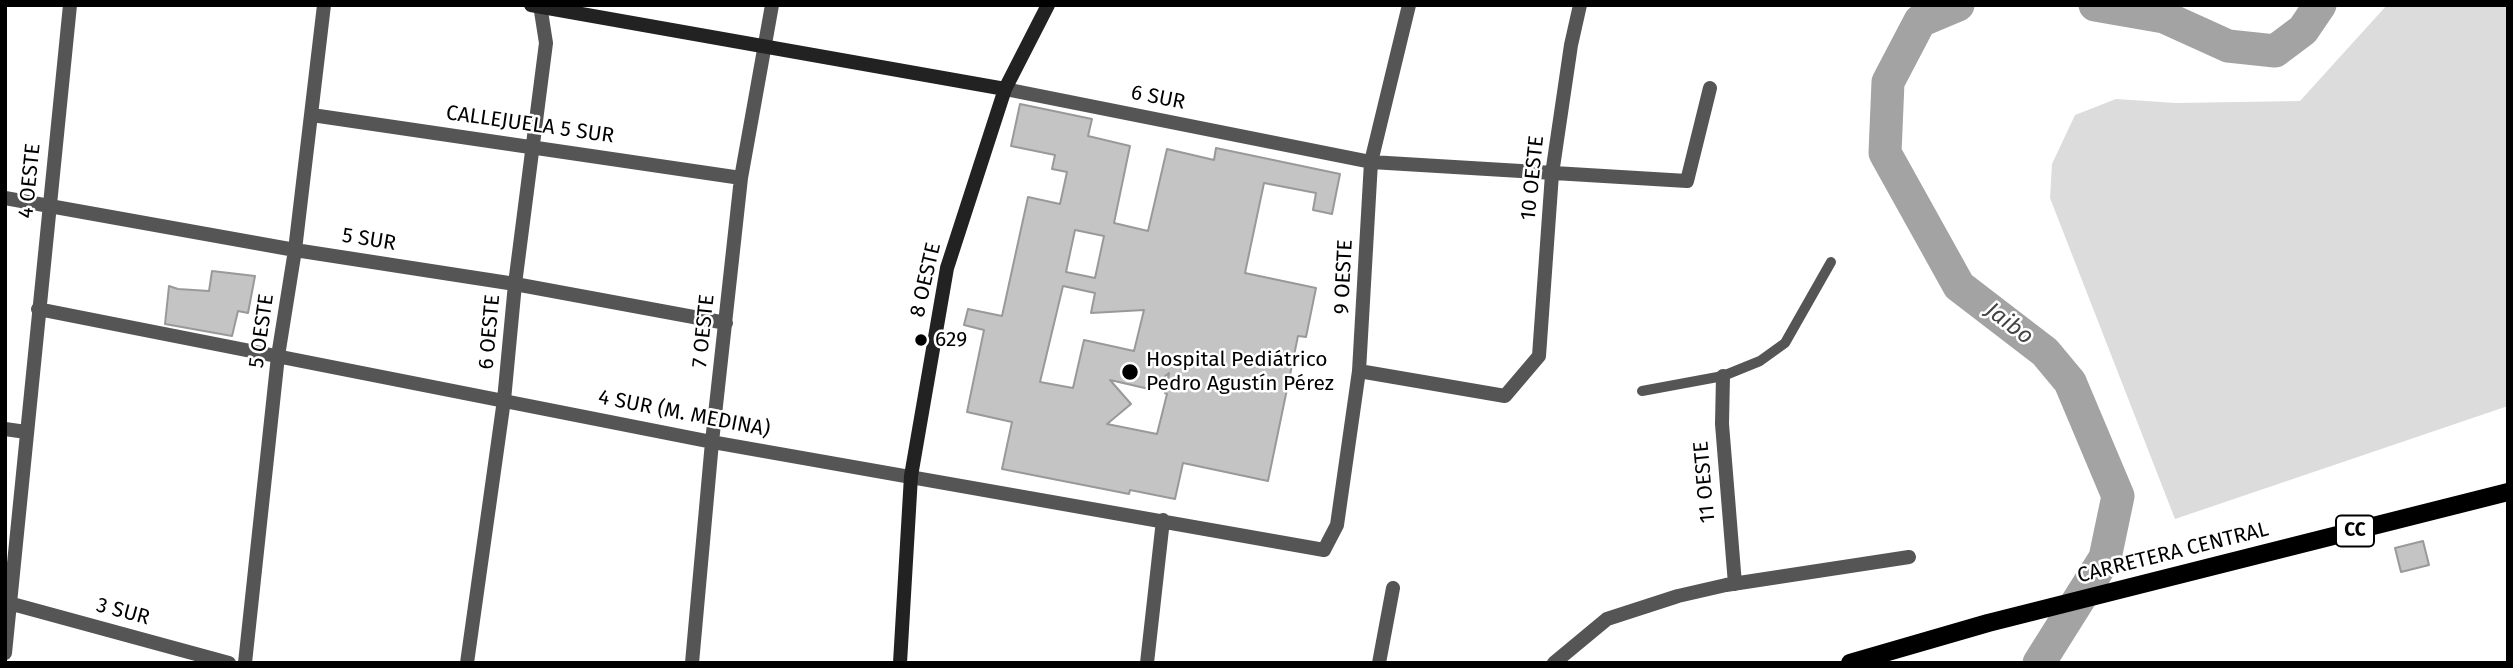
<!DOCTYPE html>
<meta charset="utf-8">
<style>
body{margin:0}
#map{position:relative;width:2513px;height:668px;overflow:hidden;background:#fff;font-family:"Fira Sans",sans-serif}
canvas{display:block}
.frame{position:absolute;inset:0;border:7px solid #000;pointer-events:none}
</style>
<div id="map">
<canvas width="2513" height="668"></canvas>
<div class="frame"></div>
</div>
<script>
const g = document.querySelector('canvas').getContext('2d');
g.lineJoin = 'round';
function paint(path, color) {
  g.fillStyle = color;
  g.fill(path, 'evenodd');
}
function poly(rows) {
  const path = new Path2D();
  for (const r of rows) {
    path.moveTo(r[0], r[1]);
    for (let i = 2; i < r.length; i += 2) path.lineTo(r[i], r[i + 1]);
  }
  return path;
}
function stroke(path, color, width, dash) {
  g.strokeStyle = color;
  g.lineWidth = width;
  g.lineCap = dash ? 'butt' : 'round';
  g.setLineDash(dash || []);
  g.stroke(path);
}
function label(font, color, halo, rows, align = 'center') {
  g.font = font + ' "Fira Sans",sans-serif';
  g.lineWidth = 5;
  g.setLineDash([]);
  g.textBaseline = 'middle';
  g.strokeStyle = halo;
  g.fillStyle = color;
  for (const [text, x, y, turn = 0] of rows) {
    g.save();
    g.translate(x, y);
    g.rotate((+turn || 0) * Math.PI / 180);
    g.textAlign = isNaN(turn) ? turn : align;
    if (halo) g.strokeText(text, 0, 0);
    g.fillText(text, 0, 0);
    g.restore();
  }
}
paint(poly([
 [2387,5,2508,5,2508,406,2175,519,2050,198,2052,164,2075,115,2116,99,2176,103,2300,101]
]), '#dcdcdc');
stroke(poly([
 [1958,5,1920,21,1888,82,1885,153,1959,286,2045,352,2070,382,2118,496,2105,558,2039,663],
 [2095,5,2164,17,2228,46,2275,51,2303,30,2320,5]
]), '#a3a3a3', 33);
const building = poly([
 [1020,104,1092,119,1088,136,1130,146,1114,223,1148,231,1167,149,1214,160,1216,148,1340,174,1332,214,1313,210,1316,193,1264,183,1245,273,1316,288,1306,337,1298,336,1268,481,1183,463,1175,499,1130,490,1129,494,1002,469,1012,422,967,412,984,330,964,325,968,309,1002,316,1028,197,1060,204,1067,172,1052,169,1055,155,1011,146,1020,104],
 [1075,230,1104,236,1095,278,1066,272,1075,230],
 [1063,286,1095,293,1091,313,1144,310,1134,351,1084,340,1073,388,1040,382,1063,286],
 [1169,373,1165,393,1167,394,1157,434,1107,424,1131,404,1110,380,1149,389,1169,373],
 [212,271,255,276,248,313,238,311,232,336,165,324,169,286,178,289,209,291,212,271],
 [2423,541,2429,565,2401,572,2395,548,2423,541]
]);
paint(building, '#c4c4c4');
stroke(building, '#999', 2);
stroke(poly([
 [1642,391,1723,376,1760,361,1785,343,1831,262]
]), '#555', 10);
stroke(poly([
 [1005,89,1371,162,1687,181,1710,88],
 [312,115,741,178],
 [5,198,295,250,515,284,726,323],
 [38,309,712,442,1324,550,1337,525,1359,371,1371,162,1409,5],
 [1359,371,1505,396,1539,356,1552,174,1571,45,1580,5],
 [1723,376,1722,424,1735,584],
 [5,429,26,432],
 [5,602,229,663],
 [5,653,70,5],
 [245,663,278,356,295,250,324,5],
 [467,663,504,400,515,284,546,43,540,5],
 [692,663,712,442,741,178,772,5],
 [1147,663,1163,520],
 [1379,663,1393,588],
 [1554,663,1607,619,1678,596,1726,585,1909,557]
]), '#555', 14);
stroke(poly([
 [531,5,1005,89],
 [900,663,911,476,947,268,1005,89,1048,5]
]), '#222', 14);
stroke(poly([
 [1850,663,1988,623,2508,492]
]), '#000', 18);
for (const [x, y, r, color] of [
 [921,340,7,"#000"],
 [1130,372,9,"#000"]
]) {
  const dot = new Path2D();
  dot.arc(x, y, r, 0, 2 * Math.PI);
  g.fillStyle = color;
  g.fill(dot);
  stroke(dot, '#fff', 2.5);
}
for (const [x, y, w] of [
 [2355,531,38]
]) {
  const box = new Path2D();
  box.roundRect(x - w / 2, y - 15.5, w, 31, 5);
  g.fillStyle = '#fff';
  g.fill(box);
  stroke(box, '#000', 2);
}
label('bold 19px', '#000', null, [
 ["CC",2355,531]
]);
label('21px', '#000', '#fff', [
 ["6 SUR",1158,98,11],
 ["CALLEJUELA 5 SUR",530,125,8],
 ["10 OESTE",1533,178,-84],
 ["4 OESTE",30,181,-84],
 ["5 SUR",369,240,9],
 ["9 OESTE",1344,277,-87],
 ["8 OESTE",926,280,-77],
 ["5 OESTE",262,331,-82],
 ["7 OESTE",704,331,-84],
 ["6 OESTE",490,332,-85],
 ["4 SUR (M. MEDINA)",684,414,11],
 ["11 OESTE",1705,482,-95],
 ["CARRETERA CENTRAL",2173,553,-14],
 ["3 SUR",123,612,15]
]);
label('21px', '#000', '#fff', [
 ["629",935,340],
 ["Hospital Pediátrico",1146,360],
 ["Pedro Agustín Pérez",1146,384]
], 'left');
label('italic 23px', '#444', '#fff', [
 ["Jaibo",2009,324,37]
]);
</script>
